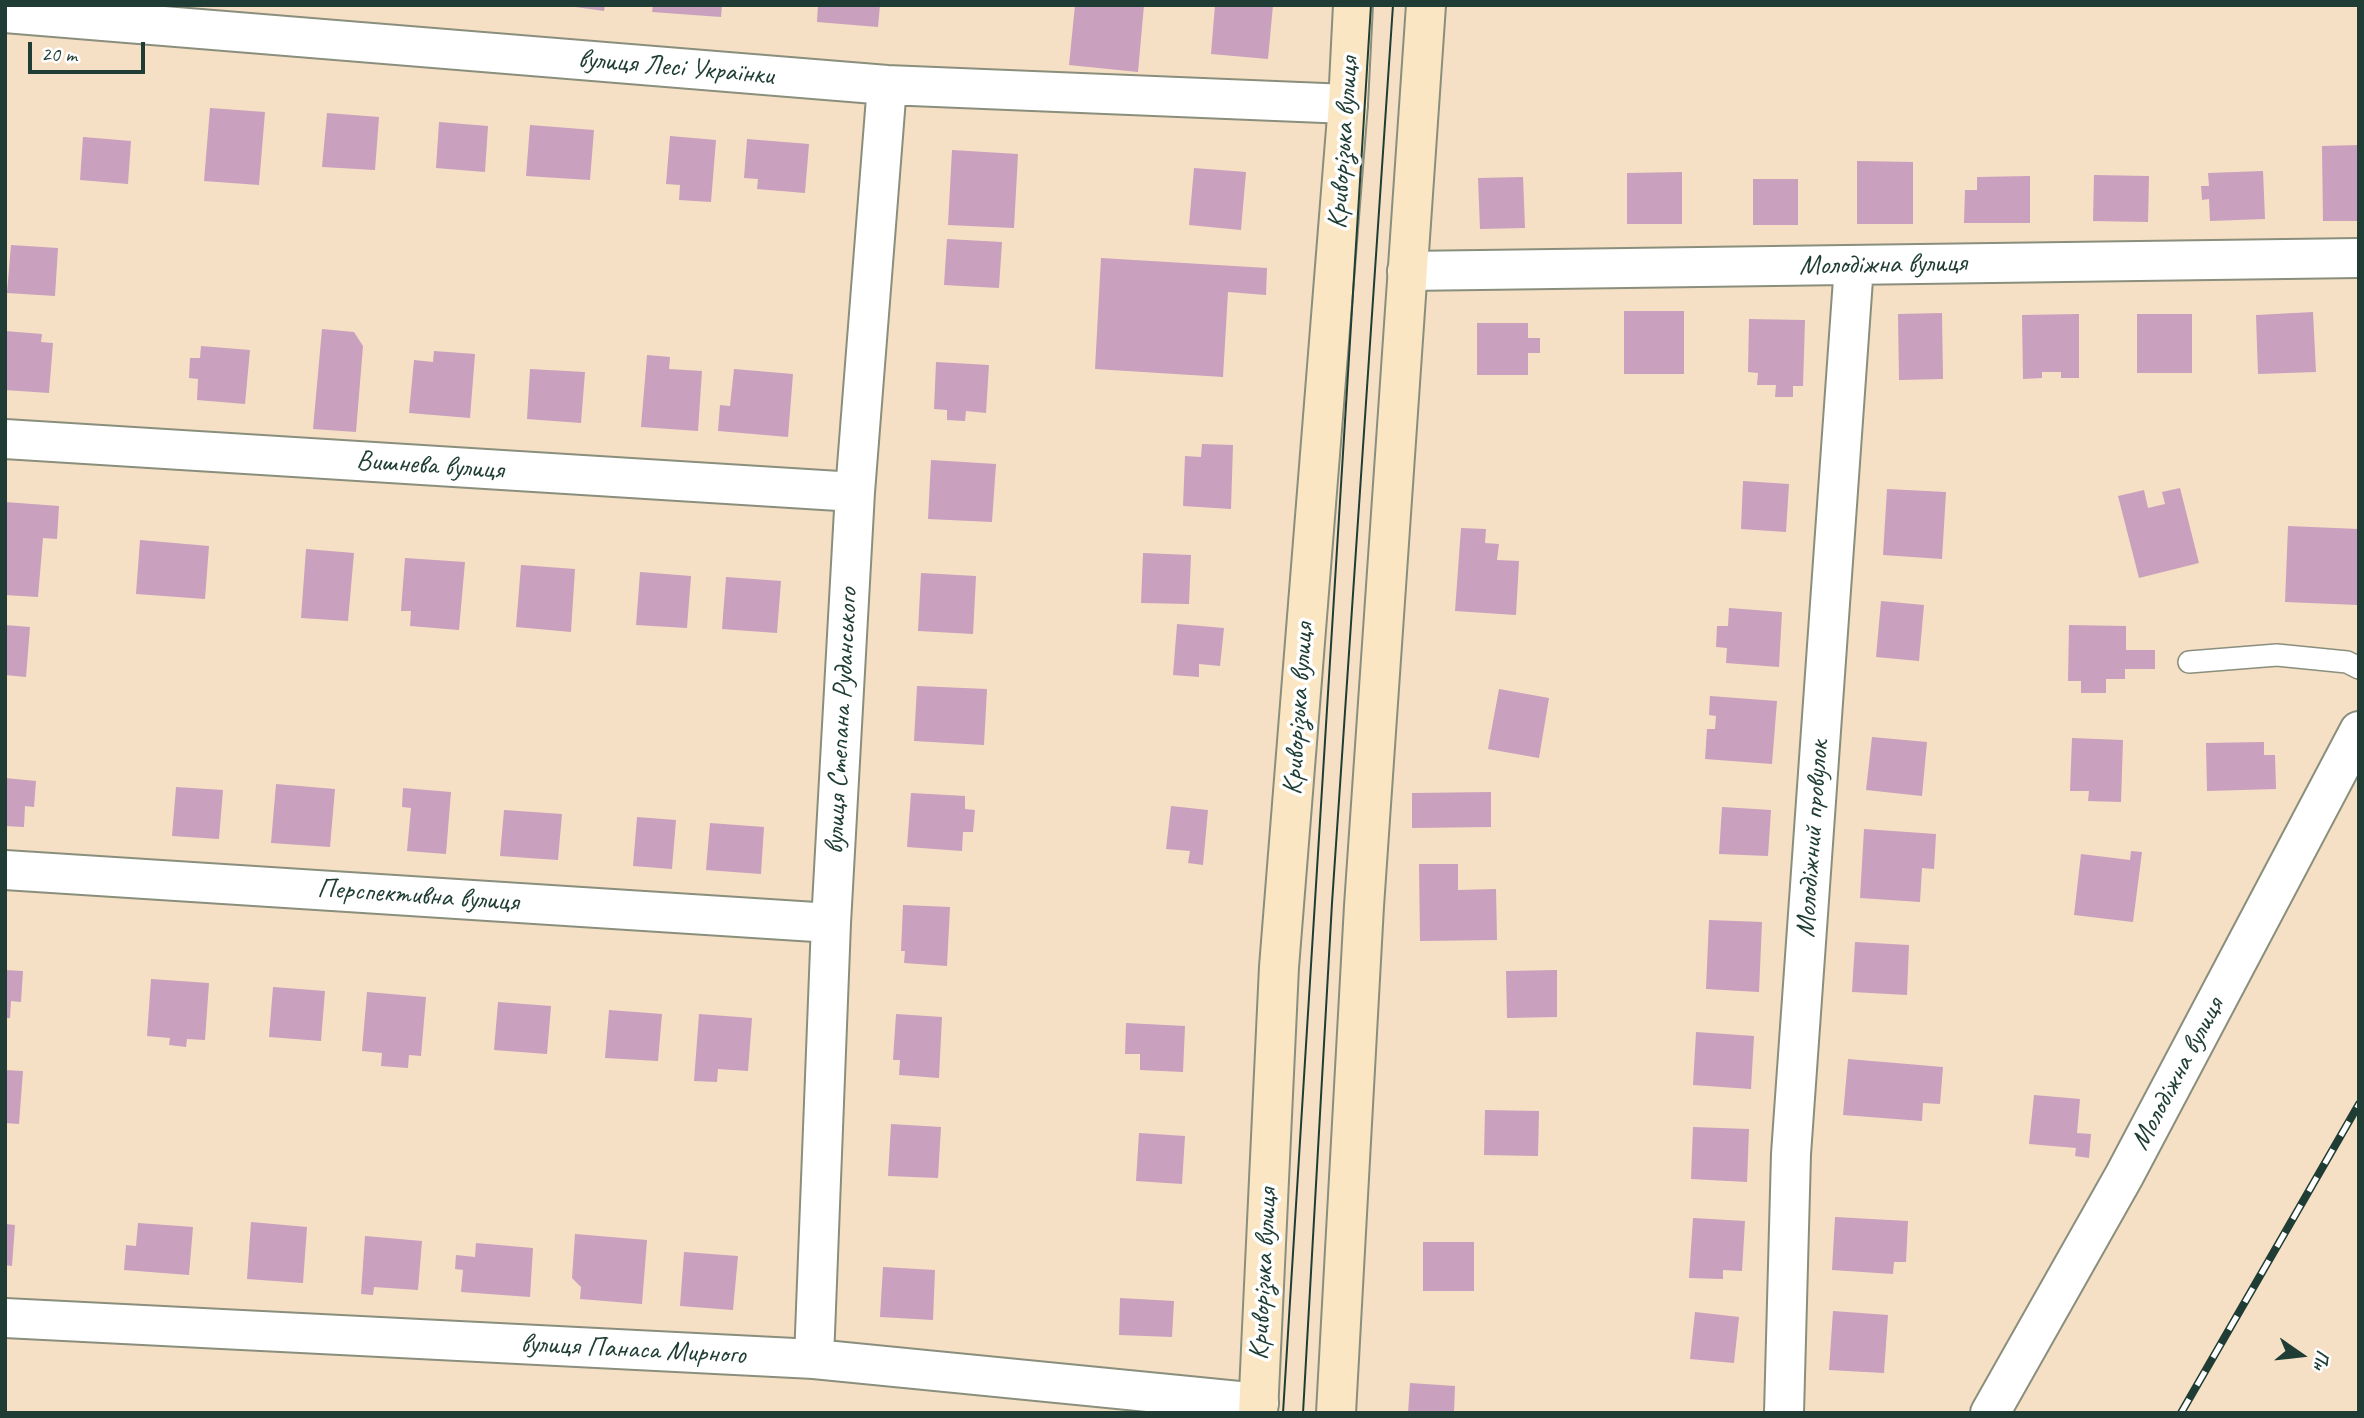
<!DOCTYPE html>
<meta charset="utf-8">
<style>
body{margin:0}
#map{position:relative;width:2364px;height:1418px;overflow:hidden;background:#f5e0c5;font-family:Caveat,sans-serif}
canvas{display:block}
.frame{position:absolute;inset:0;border:7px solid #1f3d34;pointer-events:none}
.north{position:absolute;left:2266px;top:1320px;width:70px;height:70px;-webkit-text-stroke:5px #fff;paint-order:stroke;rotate:104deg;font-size:19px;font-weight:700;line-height:28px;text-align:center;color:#1f3d34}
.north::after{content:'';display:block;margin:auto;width:24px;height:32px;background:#1f3d34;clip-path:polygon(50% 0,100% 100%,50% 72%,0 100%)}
.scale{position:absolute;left:28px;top:42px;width:117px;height:32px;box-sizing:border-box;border:4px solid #1f3d34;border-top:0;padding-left:9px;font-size:21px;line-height:24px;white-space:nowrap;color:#1f3d34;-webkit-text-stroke:5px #fff;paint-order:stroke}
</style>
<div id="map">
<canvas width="2364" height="1418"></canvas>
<div class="frame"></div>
<div class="north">Пн</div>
<div class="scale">20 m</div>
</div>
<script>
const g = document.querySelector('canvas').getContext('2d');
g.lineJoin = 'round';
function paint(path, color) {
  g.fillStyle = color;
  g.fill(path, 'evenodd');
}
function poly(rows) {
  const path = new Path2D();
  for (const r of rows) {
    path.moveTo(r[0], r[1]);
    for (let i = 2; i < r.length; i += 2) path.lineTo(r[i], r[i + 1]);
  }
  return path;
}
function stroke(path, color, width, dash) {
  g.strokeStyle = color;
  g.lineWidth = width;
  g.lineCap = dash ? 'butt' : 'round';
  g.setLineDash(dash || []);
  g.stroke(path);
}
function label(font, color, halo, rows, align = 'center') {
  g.font = font + ' Caveat,sans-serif';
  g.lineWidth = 7;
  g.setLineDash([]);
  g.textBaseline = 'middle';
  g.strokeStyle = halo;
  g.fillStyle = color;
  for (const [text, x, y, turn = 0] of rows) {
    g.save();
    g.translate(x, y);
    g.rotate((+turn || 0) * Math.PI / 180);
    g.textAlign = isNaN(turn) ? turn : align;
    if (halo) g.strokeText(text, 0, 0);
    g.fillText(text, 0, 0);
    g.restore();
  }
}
paint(poly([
 [561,5,605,5,604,11],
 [653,5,722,5,721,17,652,12],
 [818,5,880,5,878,27,817,22],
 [1075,5,1144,5,1138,72,1069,65],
 [1215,5,1273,5,1268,59,1211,54],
 [210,108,265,112,259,185,204,181],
 [327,113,379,117,375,170,322,167],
 [439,122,488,126,485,172,436,168],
 [530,125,594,130,590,180,526,176],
 [670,136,716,140,711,202,679,200,680,185,666,184],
 [83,137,131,141,128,184,80,180],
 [747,139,809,144,805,193,757,189,758,179,744,178],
 [2359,145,2359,221,2323,221,2322,146],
 [952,150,1018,154,1014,228,948,225],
 [1857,161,1913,162,1913,224,1857,224],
 [1194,168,1246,172,1241,230,1189,225],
 [2263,171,2265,219,2210,221,2209,199,2202,200,2201,186,2209,186,2208,173],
 [1682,172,1682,224,1627,224,1627,173],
 [2094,175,2149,176,2148,222,2093,221],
 [2030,176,2030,223,1964,223,1965,190,1977,190,1977,177],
 [1523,177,1525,228,1480,229,1478,178],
 [1753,179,1798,179,1798,225,1753,225],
 [947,239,1002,242,999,288,944,285],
 [11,245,58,248,55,296,7,293],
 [1101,258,1267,268,1266,295,1228,292,1223,377,1095,369],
 [1624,311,1684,311,1684,374,1624,374],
 [2313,312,2316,372,2258,374,2256,315],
 [1942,313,1943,379,1899,380,1898,314],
 [2079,314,2079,378,2061,378,2061,372,2042,372,2042,378,2023,379,2022,315],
 [2137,314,2192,314,2192,373,2137,373],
 [1749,319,1805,320,1803,386,1793,386,1793,397,1775,397,1776,385,1757,385,1758,373,1748,372],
 [1477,323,1528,323,1528,338,1540,338,1540,353,1528,353,1528,375,1477,375],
 [322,329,354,332,363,346,356,432,313,429],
 [5,331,42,334,41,342,53,343,49,393,5,390],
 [201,346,250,350,245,404,197,400,198,379,189,378,190,358,200,358],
 [434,351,475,354,470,418,409,413,414,360,433,362],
 [647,355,670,357,669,369,702,371,698,431,641,427],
 [936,362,989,365,986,413,966,411,965,421,947,420,947,410,934,409],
 [530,369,585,372,581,423,527,419],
 [734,369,793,374,788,437,718,431,720,405,730,406],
 [1202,444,1233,445,1231,509,1183,506,1185,456,1201,457],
 [931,460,996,464,992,522,928,519],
 [1743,481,1789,484,1786,532,1741,529],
 [2180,488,2199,563,2139,578,2118,496,2144,490,2148,508,2165,504,2162,492],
 [1887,489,1946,492,1942,559,1883,555],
 [5,502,59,506,57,539,43,538,38,597,5,595],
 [2288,526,2359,529,2358,605,2285,602],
 [1461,528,1486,529,1485,543,1499,544,1497,560,1519,561,1516,615,1455,611],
 [140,540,209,546,205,599,136,594],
 [306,549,354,553,348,621,301,618],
 [1143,553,1191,555,1189,604,1141,603],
 [405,558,465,562,459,630,410,626,411,611,401,611],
 [521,565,575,569,571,632,516,627],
 [640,572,691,576,687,628,636,625],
 [921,573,976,576,973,634,918,631],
 [726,577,781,581,777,633,722,629],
 [1881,601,1924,605,1919,661,1876,657],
 [1729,608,1782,612,1779,667,1726,663,1727,648,1716,647,1717,626,1728,626],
 [1177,624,1224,628,1220,666,1199,664,1199,677,1173,675],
 [5,625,30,627,26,677,5,675],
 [2069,625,2126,626,2126,650,2155,650,2155,669,2125,669,2125,679,2106,679,2106,693,2081,693,2081,681,2068,681],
 [917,686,987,689,984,745,914,741],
 [1499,689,1549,698,1539,758,1488,749],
 [1710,696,1777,701,1772,764,1705,759,1707,729,1715,729,1716,716,1709,715],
 [1872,737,1927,742,1922,796,1866,790],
 [2072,738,2123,740,2121,802,2088,801,2089,791,2070,791],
 [2264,742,2264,755,2275,755,2276,789,2207,791,2206,743],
 [5,778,36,781,34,807,25,806,24,827,5,826],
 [276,784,335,789,330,847,271,843],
 [176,787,223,790,219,839,172,836],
 [403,788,451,792,446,854,407,851,411,808,402,807],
 [1491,792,1491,827,1412,828,1412,793],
 [911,793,965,796,965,809,975,810,973,832,963,832,962,851,907,847],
 [1171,806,1208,810,1203,865,1188,863,1190,851,1166,849],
 [1722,807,1771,810,1768,856,1719,854],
 [504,810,562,814,558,860,500,856],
 [637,817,676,820,672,869,633,866],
 [710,823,764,827,761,874,706,870],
 [1864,829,1936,834,1934,869,1922,868,1920,902,1860,898],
 [2131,851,2142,852,2133,922,2074,915,2081,854,2130,860],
 [1419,864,1458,864,1458,890,1496,889,1497,940,1420,941],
 [903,905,950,907,947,966,904,963,905,951,901,951],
 [1709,920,1762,922,1759,992,1706,989],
 [1855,942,1909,945,1907,995,1852,992],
 [5,970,23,971,21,1002,11,1001,10,1018,5,1018],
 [1557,970,1557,1017,1507,1018,1506,971],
 [151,979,209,983,205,1040,187,1039,186,1047,169,1045,170,1038,147,1036],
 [273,987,325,991,321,1041,269,1037],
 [367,992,426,997,421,1056,409,1055,408,1068,381,1066,382,1053,362,1051],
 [498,1002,551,1006,547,1054,494,1050],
 [609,1010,662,1014,658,1061,605,1058],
 [699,1014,752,1018,748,1071,718,1069,717,1082,694,1081],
 [896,1014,942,1017,939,1078,899,1075,900,1060,893,1060],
 [1126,1023,1185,1026,1183,1072,1140,1070,1140,1054,1125,1054],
 [1696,1032,1754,1036,1751,1089,1693,1085],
 [1848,1059,1943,1067,1940,1104,1923,1103,1922,1121,1843,1115],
 [5,1070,23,1071,19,1124,5,1123],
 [2034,1095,2080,1099,2077,1133,2091,1134,2089,1158,2075,1156,2076,1148,2029,1144],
 [1485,1110,1539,1111,1538,1156,1484,1155],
 [891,1124,941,1127,938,1178,888,1176],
 [1693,1127,1749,1129,1747,1182,1691,1179],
 [1139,1133,1185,1136,1182,1184,1136,1181],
 [1835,1217,1908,1221,1906,1262,1894,1262,1893,1274,1832,1270],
 [1693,1218,1745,1221,1742,1271,1723,1270,1723,1279,1689,1278],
 [251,1222,307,1227,303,1283,247,1279],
 [138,1223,193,1227,189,1275,124,1270,126,1245,136,1246],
 [5,1224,15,1225,12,1266,5,1265],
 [575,1234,647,1240,642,1304,580,1299,581,1287,572,1278],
 [365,1236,422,1241,418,1290,374,1287,373,1295,361,1294],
 [1423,1242,1474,1242,1474,1291,1423,1291],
 [476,1243,533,1248,530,1297,461,1292,463,1270,455,1269,456,1255,475,1257],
 [684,1252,738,1256,733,1310,680,1306],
 [883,1267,935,1270,933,1320,880,1317],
 [1120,1298,1174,1301,1172,1337,1119,1335],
 [1833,1311,1888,1315,1884,1373,1829,1370],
 [1695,1312,1739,1317,1734,1363,1690,1359],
 [1410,1383,1455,1386,1454,1413,1408,1413]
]), '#c9a0bd');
const lane = poly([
 [2189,662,2277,655,2347,662,2359,668]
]);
const street = poly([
 [5,13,887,85,1348,104],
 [1407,271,2359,258],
 [5,439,855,492],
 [5,870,831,923],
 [5,1318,814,1359,1259,1403],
 [814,1359,831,923,855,492,887,85],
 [1784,1413,1791,1154,1854,265],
 [1990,1413,2124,1176,2359,731]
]);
const secondary = poly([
 [1258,1413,1279,967,1348,104,1353,5],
 [1336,1413,1364,906,1426,5]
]);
stroke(lane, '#8a8e7c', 24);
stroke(street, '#8a8e7c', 42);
stroke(secondary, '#8a8e7c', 42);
stroke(lane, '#fff', 21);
stroke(street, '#fff', 38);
stroke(secondary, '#fbe6c4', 38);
stroke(poly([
 [1283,1413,1371,5],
 [1303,1413,1332,903,1393,5]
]), '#1f3d34', 2);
const rail = poly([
 [2181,1413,2359,1104]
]);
stroke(rail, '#1f3d34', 8);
stroke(rail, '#fff', 5, [16]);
label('28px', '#1f3d34', '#fff', [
 ["вулиця Лесі Українки",676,68,5],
 ["Криворізька вулиця",1344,143,-86],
 ["Молодіжна вулиця",1883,265,-1],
 ["Вишнева вулиця",430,466,4],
 ["Криворізька вулиця",1299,709,-86],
 ["вулиця Степана Руданського",842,721,-87],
 ["Молодіжний провулок",1813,839,-86],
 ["Перспективна вулиця",418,896,4],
 ["Молодіжна вулиця",2178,1074,-62],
 ["Криворізька вулиця",1264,1274,-87],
 ["вулиця Панаса Мирного",633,1350,3]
]);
</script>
